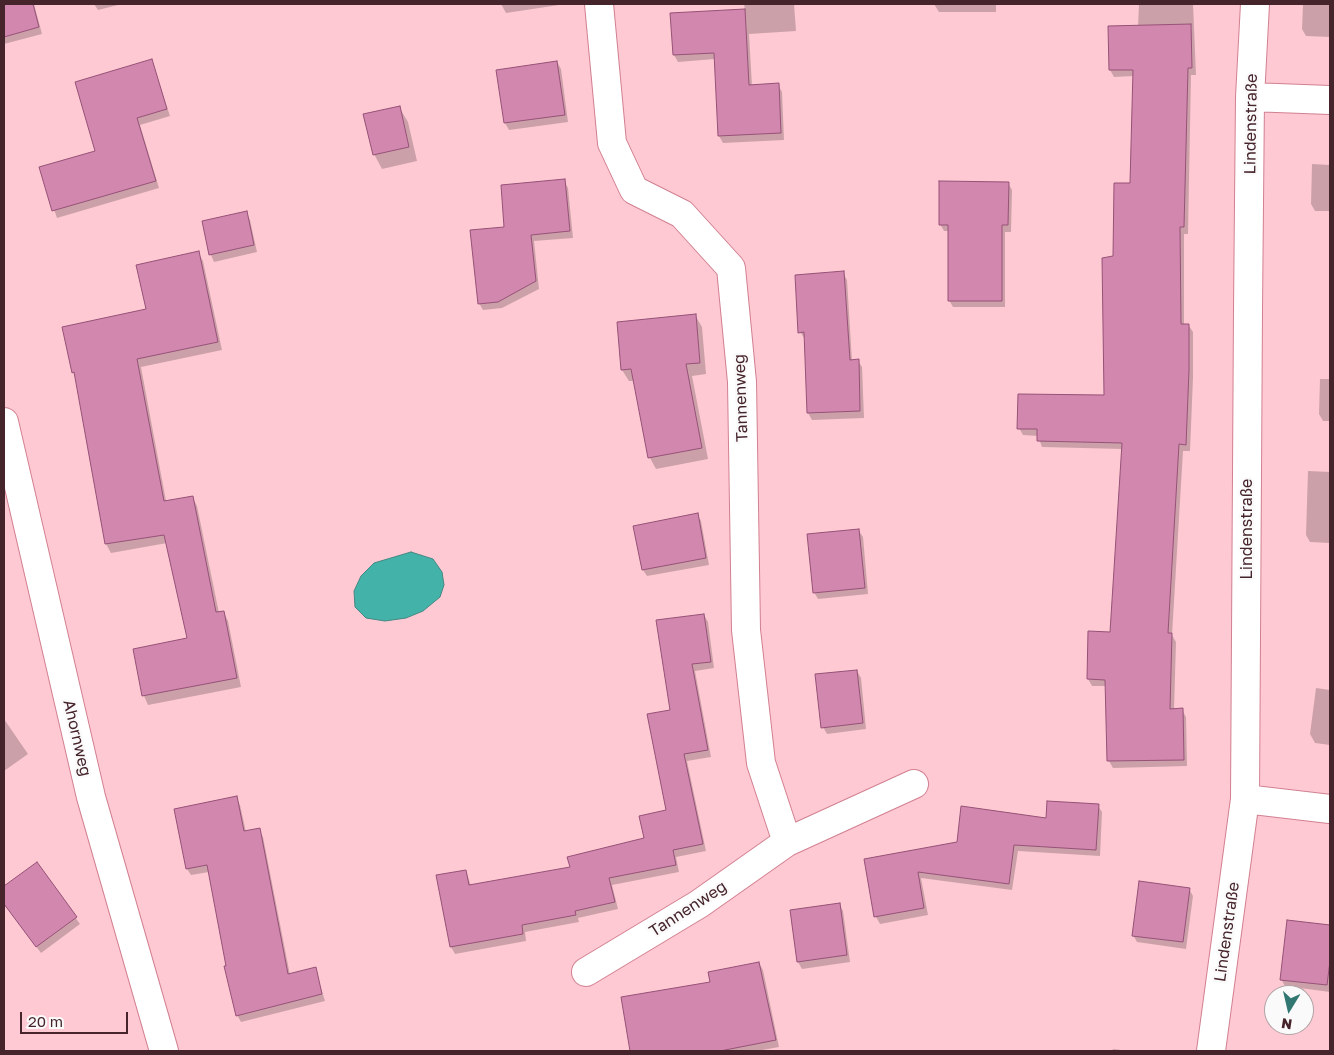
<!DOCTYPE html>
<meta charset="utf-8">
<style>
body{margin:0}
#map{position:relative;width:1334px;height:1055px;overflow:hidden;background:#fec9d2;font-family:"Golos Text",sans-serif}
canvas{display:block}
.frame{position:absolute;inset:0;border:5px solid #46242b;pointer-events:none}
.north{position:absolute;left:1264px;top:985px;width:50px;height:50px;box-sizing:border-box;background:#fafafa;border:1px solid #b2a4a7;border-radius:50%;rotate:189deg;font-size:14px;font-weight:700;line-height:20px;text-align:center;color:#46242b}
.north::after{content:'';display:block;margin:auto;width:18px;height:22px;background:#317872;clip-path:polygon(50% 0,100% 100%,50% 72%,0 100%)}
.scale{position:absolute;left:20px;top:1012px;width:108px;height:22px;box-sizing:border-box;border:2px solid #46242b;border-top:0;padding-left:6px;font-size:15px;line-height:18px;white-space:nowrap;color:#46242b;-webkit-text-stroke:4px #fafafa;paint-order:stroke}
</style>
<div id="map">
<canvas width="1334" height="1055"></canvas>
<div class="frame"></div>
<div class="north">N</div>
<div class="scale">20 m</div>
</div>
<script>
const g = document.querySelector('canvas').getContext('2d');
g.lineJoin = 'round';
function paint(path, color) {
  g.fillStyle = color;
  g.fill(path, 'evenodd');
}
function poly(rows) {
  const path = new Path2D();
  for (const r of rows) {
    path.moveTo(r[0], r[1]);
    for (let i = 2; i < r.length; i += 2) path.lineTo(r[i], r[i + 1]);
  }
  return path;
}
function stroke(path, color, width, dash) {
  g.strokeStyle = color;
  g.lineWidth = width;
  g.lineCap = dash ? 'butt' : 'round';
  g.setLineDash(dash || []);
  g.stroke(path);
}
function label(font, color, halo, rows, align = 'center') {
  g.font = font + ' "Golos Text",sans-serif';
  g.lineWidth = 5;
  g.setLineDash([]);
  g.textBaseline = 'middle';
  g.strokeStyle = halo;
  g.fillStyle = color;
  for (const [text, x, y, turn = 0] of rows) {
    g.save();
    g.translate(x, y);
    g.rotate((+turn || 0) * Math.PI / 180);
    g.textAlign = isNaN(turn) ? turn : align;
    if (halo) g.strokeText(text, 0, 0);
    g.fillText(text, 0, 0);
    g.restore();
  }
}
const water = poly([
 [411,552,433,559,442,572,444,585,440,597,423,611,406,618,385,621,366,618,355,607,354,591,361,576,374,563,411,552]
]);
paint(water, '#43b3a9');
stroke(water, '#448883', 1);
paint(poly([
 [4,4,34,4,42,34,4,44],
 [94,4,122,4,98,10],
 [501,4,559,4,559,5,506,13],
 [744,4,794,4,796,31,749,34,752,86,778,85,782,92,784,140,723,143,719,136,715,59,678,62,674,55,745,10],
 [934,4,996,4,996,12,939,12],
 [1139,4,1193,4,1196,75,1191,75,1188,234,1184,234,1184,326,1189,326,1193,332,1193,378,1190,451,1183,451,1172,635,1176,642,1174,710,1182,710,1186,717,1187,766,1113,768,1109,761,1107,686,1092,686,1088,679,1111,633,1123,449,1042,447,1038,436,1023,435,1019,428,1105,397,1115,257,1132,184,1134,76,1114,77,1110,70,1138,27],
 [1303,4,1330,4,1330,37,1306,36,1302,29],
 [152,61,170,116,140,125,159,188,57,218,40,168,96,152],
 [557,62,561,69,568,122,509,130,505,123,497,71],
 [399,107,408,122,417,161,382,169,374,154],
 [1312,164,1330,165,1330,211,1315,211,1311,204],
 [564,181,568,188,573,238,534,241,539,289,502,308,483,310,479,303,506,228],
 [1008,183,1012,190,1011,232,1005,232,1005,307,953,307,949,300,949,231,944,231,940,224],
 [246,213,250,220,257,252,214,262,211,255,203,222],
 [198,253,203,261,222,350,141,367,166,501,192,497,197,506,219,613,224,613,228,621,241,687,148,705,144,696,135,650,188,639,167,543,111,553,106,544,76,378,73,372,147,310],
 [843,273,847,280,852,361,858,361,862,367,864,418,812,420,808,413,805,339,800,332],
 [695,315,702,327,706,374,692,376,708,459,656,469,650,458,635,381,629,381,622,370],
 [1320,379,1330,379,1330,421,1323,421,1319,414],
 [1308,471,1330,472,1330,543,1310,542,1306,535],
 [697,514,701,521,709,565,647,576,643,570],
 [859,531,863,537,868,594,818,599,814,592],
 [704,615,708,622,714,668,695,671,711,757,687,761,706,851,676,857,679,872,612,885,618,909,578,918,579,922,525,932,526,941,455,954,451,947,466,871,471,886,571,868,645,839,667,811,672,711],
 [857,671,861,678,866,729,827,734,823,727],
 [1316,688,1330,690,1330,745,1315,743,1310,734],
 [4,719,28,754,4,771],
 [236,798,240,805,246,832,259,830,263,837,290,975,315,969,325,1001,241,1022,237,1015,209,872,191,875,187,869],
 [1098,806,1102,812,1100,856,1018,851,1012,890,921,878,928,915,880,924,876,917,865,860,958,843],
 [36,863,80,924,41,953,4,904,4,888],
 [1189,889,1193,896,1186,949,1137,942,1133,935],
 [839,904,843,911,850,962,802,969,798,962],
 [1288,922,1330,927,1330,992,1285,986,1281,979],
 [759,963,763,970,779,1047,757,1051,633,1051,631,1049,711,983],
 [1113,1049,1130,1051,1112,1051]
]), '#0003');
const building = poly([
 [4,4,33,4,39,27,4,37,4,4],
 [745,9,749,85,779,83,781,133,718,136,714,53,673,55,670,13,745,9],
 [1191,24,1192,68,1188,68,1184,227,1180,227,1181,324,1189,324,1189,370,1186,445,1179,444,1168,633,1172,633,1170,709,1183,708,1184,760,1107,761,1105,680,1087,679,1088,631,1110,632,1122,443,1037,441,1037,429,1017,429,1018,394,1104,395,1102,258,1113,256,1114,183,1130,183,1133,70,1109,70,1108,26,1191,24],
 [152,59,167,109,137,118,156,181,52,211,39,167,95,151,75,82,152,59],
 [557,61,565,115,504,123,496,70,557,61],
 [400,106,409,147,373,155,363,114,400,106],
 [565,179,570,231,531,235,536,281,498,302,478,304,470,230,504,227,501,185,565,179],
 [939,181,1009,182,1008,225,1002,225,1002,301,948,301,948,225,939,225,939,181],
 [247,211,254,245,209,255,202,221,247,211],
 [199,251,218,342,137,359,164,501,193,496,216,612,224,611,237,678,142,696,133,649,187,638,164,535,105,544,74,372,72,373,62,327,146,309,136,265,199,251],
 [844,271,850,360,859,359,860,411,807,413,804,332,798,333,795,275,844,271],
 [696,314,700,363,686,364,702,448,648,458,631,369,621,370,617,322,696,314],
 [698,513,706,558,642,570,633,526,698,513],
 [859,529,865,588,813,593,807,534,859,529],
 [704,614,711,662,692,664,708,750,684,754,703,844,673,850,676,865,609,878,615,902,575,911,576,915,522,925,523,934,450,947,436,875,466,870,469,885,570,867,567,857,644,838,639,816,666,810,647,714,670,710,656,620,704,614],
 [857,670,863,723,821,728,815,674,857,670],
 [237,796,244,831,260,828,288,974,316,967,322,994,236,1016,224,966,226,966,207,865,186,869,174,809,237,796],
 [1047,801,1099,804,1096,850,1014,845,1009,884,918,872,924,908,874,917,864,859,957,842,961,806,1046,818,1047,801],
 [37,862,77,917,36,947,4,904,4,886,37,862],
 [1139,881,1190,888,1183,942,1132,936,1139,881],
 [840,903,847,955,797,962,790,910,840,903],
 [1287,920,1330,925,1330,961,1327,985,1280,980,1287,920],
 [759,962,776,1040,720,1051,630,1051,621,997,710,982,708,972,759,962]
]);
paint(building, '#d187ae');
stroke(building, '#965177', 1);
const minor = poly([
 [599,4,612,143,634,190,682,214,731,268,742,382,746,630,761,763,787,842],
 [1250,97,1330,100],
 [4,422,91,797,164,1051],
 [1245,799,1330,809],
 [586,972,699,904,787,842,914,784],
 [1211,1051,1245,799,1248,310,1250,97,1255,4]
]);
stroke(minor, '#d28091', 30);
stroke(minor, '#fff', 28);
label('16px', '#46242b', '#fafafa', [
 ["Lindenstraße",1251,124,-89],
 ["Tannenweg",741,398,-92],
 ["Lindenstraße",1247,529,-90],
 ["Ahornweg",77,738,77],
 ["Tannenweg",688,909,-33],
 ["Lindenstraße",1227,932,-82]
]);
</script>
